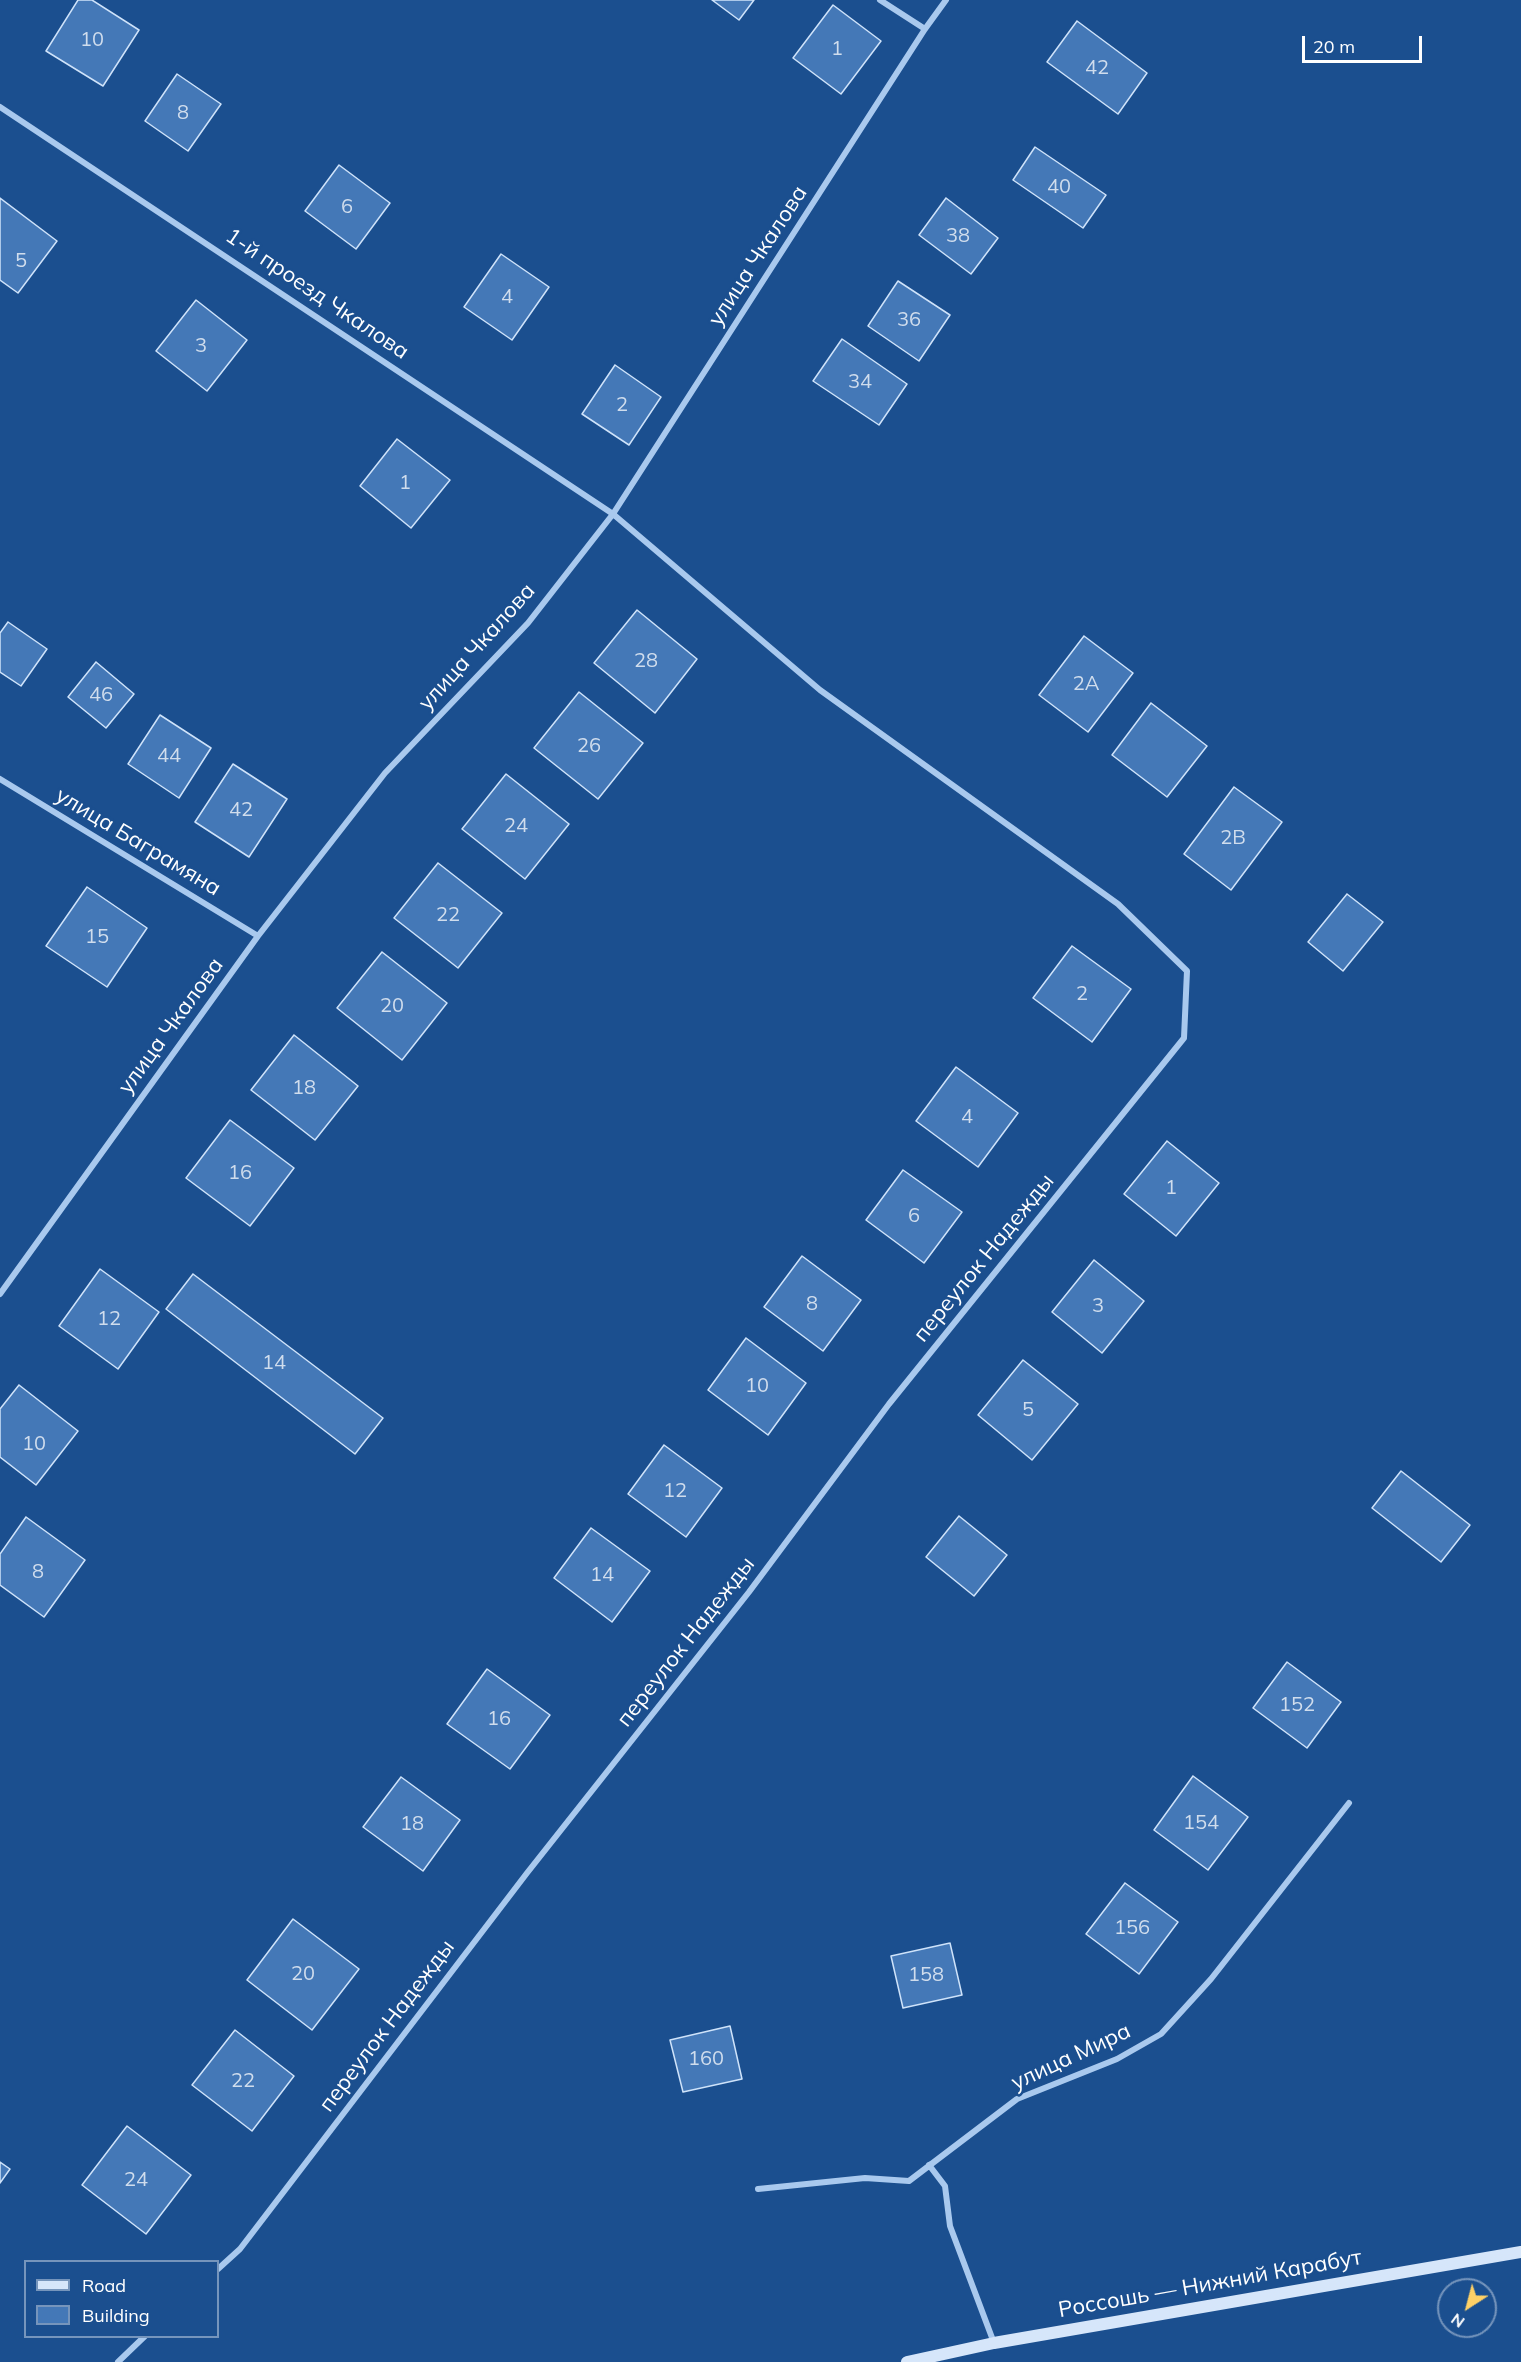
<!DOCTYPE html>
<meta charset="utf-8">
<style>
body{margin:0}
#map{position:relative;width:1521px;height:2362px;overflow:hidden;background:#1b4f8f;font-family:Mulish,sans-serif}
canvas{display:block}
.legend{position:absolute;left:24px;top:2260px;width:195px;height:78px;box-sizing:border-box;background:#1b4f8f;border:2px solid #7695bc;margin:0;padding:8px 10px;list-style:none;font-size:18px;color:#fff}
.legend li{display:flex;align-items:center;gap:12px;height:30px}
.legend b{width:30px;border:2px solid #7695bc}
.north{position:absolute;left:1437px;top:2278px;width:60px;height:60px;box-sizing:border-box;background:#1b4f8f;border:2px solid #7695bc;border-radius:50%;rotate:216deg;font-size:16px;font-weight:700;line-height:24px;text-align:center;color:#fff}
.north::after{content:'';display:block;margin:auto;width:21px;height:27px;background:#ffd166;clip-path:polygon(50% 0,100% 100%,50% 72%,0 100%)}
.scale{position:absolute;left:1302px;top:36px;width:120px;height:27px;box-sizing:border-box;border:3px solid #fff;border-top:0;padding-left:8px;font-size:18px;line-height:21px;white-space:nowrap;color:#fff;-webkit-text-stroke:4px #1b4f8f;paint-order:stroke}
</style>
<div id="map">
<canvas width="1521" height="2362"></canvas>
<ul class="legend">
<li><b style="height:8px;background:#d6e6fa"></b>Road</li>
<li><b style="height:16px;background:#4478b7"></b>Building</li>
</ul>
<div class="north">N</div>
<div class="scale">20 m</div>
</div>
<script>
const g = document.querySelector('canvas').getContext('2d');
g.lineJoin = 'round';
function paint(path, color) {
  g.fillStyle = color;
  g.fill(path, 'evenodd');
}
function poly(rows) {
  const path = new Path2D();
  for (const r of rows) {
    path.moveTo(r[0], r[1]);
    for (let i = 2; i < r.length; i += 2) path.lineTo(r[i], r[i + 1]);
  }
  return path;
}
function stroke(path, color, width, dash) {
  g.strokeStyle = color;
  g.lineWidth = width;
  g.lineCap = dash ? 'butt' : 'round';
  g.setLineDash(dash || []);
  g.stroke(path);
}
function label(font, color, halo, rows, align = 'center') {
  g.font = font + ' Mulish,sans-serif';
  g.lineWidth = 5;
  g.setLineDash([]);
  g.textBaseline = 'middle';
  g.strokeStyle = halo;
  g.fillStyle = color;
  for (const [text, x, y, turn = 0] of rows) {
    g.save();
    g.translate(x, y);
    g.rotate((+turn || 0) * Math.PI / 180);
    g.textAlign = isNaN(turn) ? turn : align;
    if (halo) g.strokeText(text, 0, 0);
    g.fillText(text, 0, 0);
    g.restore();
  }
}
const building = poly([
 [78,0,92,0,139,30,103,86,46,51,78,0],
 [712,0,754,0,739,20,712,0],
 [833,5,881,41,841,94,793,58,833,5],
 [1077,21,1147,73,1118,114,1047,62,1077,21],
 [177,74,221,104,188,151,145,121,177,74],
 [1035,147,1106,195,1083,228,1013,180,1035,147],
 [339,165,390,203,356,249,305,211,339,165],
 [0,198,57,241,18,293,0,280,0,198],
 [946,198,998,238,971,274,919,235,946,198],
 [501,254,549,287,512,340,464,307,501,254],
 [898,281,950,315,919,361,868,326,898,281],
 [196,300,247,340,207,391,156,351,196,300],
 [842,339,907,384,879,425,813,381,842,339],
 [615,365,661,397,629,445,582,414,615,365],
 [397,439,450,480,411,528,360,486,397,439],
 [637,610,697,659,655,713,594,663,637,610],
 [8,622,47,649,21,686,0,672,0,633,8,622],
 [1084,636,1133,673,1088,732,1039,695,1084,636],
 [96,662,134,694,106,728,68,697,96,662],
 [579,692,643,743,598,799,534,748,579,692],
 [1151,703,1207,746,1167,797,1112,755,1151,703],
 [160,715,211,748,179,798,128,764,160,715],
 [233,764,287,799,249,857,195,822,233,764],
 [506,774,569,824,525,879,462,829,506,774],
 [1234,787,1282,822,1231,890,1184,854,1234,787],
 [438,863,502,913,458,968,394,918,438,863],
 [87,887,147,928,107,987,46,946,87,887],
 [1347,894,1383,922,1343,971,1308,942,1347,894],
 [1072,946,1131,989,1092,1042,1033,998,1072,946],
 [382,952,447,1003,402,1060,337,1008,382,952],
 [294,1035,358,1086,315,1140,251,1090,294,1035],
 [956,1067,1018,1113,978,1167,916,1121,956,1067],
 [230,1120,294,1168,250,1226,186,1178,230,1120],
 [1167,1141,1219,1183,1176,1236,1124,1194,1167,1141],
 [903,1170,962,1212,924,1263,866,1220,903,1170],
 [802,1256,861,1300,823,1351,764,1307,802,1256],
 [1094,1260,1144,1301,1102,1353,1052,1312,1094,1260],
 [100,1269,159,1312,118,1369,59,1326,100,1269],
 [193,1274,383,1418,355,1454,166,1309,193,1274],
 [746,1338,806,1383,768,1435,708,1390,746,1338],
 [1023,1360,1078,1404,1032,1460,978,1415,1023,1360],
 [19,1385,78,1431,36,1485,0,1457,0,1409,19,1385],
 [664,1445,722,1488,686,1537,628,1494,664,1445],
 [1401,1471,1470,1525,1441,1562,1372,1508,1401,1471],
 [959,1516,1007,1555,974,1596,926,1557,959,1516],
 [26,1517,85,1560,44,1617,0,1585,0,1554,26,1517],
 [591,1528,650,1571,612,1622,554,1578,591,1528],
 [1287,1662,1341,1702,1307,1748,1253,1708,1287,1662],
 [487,1669,550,1715,510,1769,447,1724,487,1669],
 [1193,1776,1248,1817,1208,1870,1154,1830,1193,1776],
 [401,1777,460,1820,423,1871,363,1827,401,1777],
 [1125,1883,1178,1922,1139,1974,1086,1934,1125,1883],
 [293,1919,359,1969,312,2030,247,1980,293,1919],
 [950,1943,962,1995,903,2008,891,1956,950,1943],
 [730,2026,742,2079,683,2092,670,2040,730,2026],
 [235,2030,294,2076,252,2131,192,2085,235,2030],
 [127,2126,191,2175,146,2234,82,2185,127,2126],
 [0,2162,10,2169,0,2183,0,2162]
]);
paint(building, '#4478b7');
stroke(building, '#cfe3fa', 1.5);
stroke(poly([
 [880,0,925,29],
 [0,107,613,514,820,690,1118,904,1187,971,1184,1038,889,1404,749,1592,527,1873,240,2249,218,2269],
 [0,779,258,936],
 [0,1294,258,936,385,773,528,623,613,514,925,29,946,0],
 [929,2165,945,2186,950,2226,994,2343],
 [758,2189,865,2178,909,2181,1017,2099,1117,2059,1161,2034,1211,1979,1349,1803],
 [118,2362,145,2336]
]), '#a9c9ee', 6);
stroke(poly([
 [907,2362,994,2343,1521,2252]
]), '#d6e6fa', 12);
label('20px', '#d0dded', null, [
 ["10",92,40],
 ["1",837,49],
 ["42",1097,68],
 ["8",183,113],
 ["40",1059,187],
 ["6",347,207],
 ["38",958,236],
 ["5",21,261],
 ["4",507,297],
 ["36",909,320],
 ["3",201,346],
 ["34",860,382],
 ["2",622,405],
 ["1",405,483],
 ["28",646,661],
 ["2А",1086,684],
 ["46",101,695],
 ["26",589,746],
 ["44",169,756],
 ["42",241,810],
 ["24",516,826],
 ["2В",1233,838],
 ["22",448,915],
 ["15",97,937],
 ["2",1082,994],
 ["20",392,1006],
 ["18",304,1088],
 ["4",967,1117],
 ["16",240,1173],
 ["1",1171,1188],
 ["6",914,1216],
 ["8",812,1304],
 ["3",1098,1306],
 ["12",109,1319],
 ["14",274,1363],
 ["10",757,1386],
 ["5",1028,1410],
 ["10",34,1444],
 ["12",675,1491],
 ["8",38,1572],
 ["14",602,1575],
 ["152",1297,1705],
 ["16",499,1719],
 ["154",1201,1823],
 ["18",412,1824],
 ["156",1132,1928],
 ["20",303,1974],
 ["158",926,1975],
 ["160",706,2059],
 ["22",243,2081],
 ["24",136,2180]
]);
label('22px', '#fff', '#1b4f8f', [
 ["улица Чкалова",758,256,-57],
 ["1-й проезд Чкалова",317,294,34],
 ["улица Чкалова",477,647,-48],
 ["улица Баграмяна",138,842,31],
 ["улица Чкалова",171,1026,-54],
 ["переулок Надежды",984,1258,-51],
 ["переулок Надежды",686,1642,-52],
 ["переулок Надежды",387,2026,-53],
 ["улица Мира",1071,2057,-25],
 ["Россошь — Нижний Карабут",1210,2284,-10]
]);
</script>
